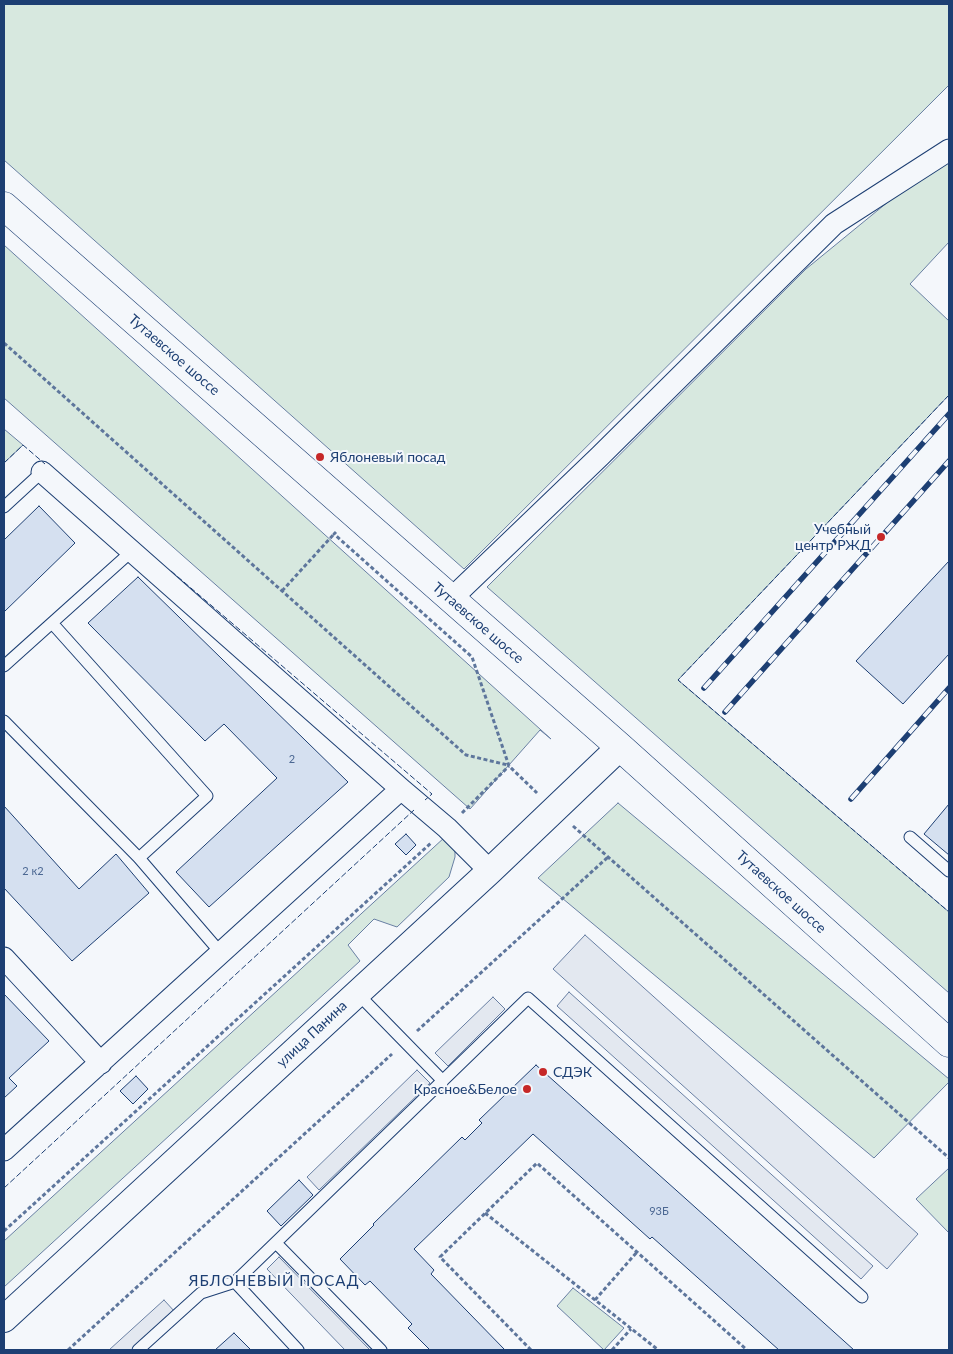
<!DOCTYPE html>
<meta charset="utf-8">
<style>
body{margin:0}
#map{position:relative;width:953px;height:1354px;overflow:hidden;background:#f4f7fb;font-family:Lato,sans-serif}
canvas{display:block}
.frame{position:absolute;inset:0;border:5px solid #1d3f73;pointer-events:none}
</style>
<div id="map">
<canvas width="953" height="1354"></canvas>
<div class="frame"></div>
</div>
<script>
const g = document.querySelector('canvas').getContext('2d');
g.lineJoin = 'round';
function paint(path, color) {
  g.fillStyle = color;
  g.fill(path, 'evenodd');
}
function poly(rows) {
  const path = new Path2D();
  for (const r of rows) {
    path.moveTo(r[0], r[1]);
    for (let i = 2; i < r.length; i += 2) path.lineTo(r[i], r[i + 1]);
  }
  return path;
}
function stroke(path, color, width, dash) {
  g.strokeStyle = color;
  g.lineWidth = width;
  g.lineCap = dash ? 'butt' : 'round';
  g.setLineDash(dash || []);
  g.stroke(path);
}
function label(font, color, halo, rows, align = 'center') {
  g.font = font + ' Lato,sans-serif';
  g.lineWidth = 4;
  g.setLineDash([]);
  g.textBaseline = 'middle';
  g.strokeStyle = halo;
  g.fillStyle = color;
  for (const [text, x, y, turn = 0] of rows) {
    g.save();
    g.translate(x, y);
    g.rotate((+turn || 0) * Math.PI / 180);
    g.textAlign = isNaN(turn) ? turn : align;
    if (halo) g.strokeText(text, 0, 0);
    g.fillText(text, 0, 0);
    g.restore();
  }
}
const green = poly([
 [4,4,949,4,949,85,464,569,4,160,4,4],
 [949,152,949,242,910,284,949,321,949,395,678,680,949,912,949,993,487,587,806,269,949,152],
 [4,245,551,739,540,730,470,809,4,398,4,245],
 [4,429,23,445,4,463,4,429],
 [618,803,949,1079,949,1082,874,1158,538,878,618,803],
 [445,837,455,846,455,857,449,877,397,927,374,919,348,945,360,961,4,1287,4,1241,445,837],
 [949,1168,949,1233,916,1199,949,1168],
 [573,1288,624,1328,604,1350,557,1306,573,1288]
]);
paint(green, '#d7e8df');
stroke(green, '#687fa3', 1);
const parking = poly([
 [585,935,918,1234,887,1269,553,969,585,935],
 [569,992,873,1266,861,1279,557,1006,569,992],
 [493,997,505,1009,448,1066,435,1053,493,997],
 [417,1070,430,1083,319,1190,307,1177,417,1070],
 [279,1257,370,1350,345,1350,267,1269,279,1257],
 [164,1300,175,1312,133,1350,109,1350,164,1300]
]);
paint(parking, '#e3e8f0');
stroke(parking, '#687fa3', 1);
const building = poly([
 [39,506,75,543,4,612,4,540,39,506],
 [949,561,949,654,903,704,856,661,949,561],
 [138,577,348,782,209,907,176,872,277,778,224,724,205,741,88,623,138,577],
 [949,804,949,855,924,834,949,804],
 [4,806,79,889,116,854,149,893,72,961,4,888,4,806],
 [406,834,416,845,406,855,395,844,406,834],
 [4,994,49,1041,9,1078,17,1086,4,1098,4,994],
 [536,1065,686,1199,854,1350,779,1350,652,1237,650,1239,533,1134,414,1249,434,1270,431,1274,505,1350,430,1350,408,1328,412,1324,370,1281,365,1285,340,1259,374,1225,373,1224,462,1137,465,1140,482,1123,479,1120,536,1065],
 [136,1076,148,1089,133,1104,120,1091,136,1076],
 [299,1180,313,1195,281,1226,267,1211,299,1180],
 [234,1333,251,1350,215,1350,234,1333]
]);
paint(building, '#d5e0f0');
stroke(building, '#1d3f73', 1);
const service = poly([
 [4,507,42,472],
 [52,623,207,796,139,858],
 [4,666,132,551],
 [4,721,139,858,220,952],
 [910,837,949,871],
 [357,993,443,1081],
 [276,1243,381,1350],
 [235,1282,298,1350],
 [138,1350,201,1293,235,1282,528,998,862,1297]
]);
const minor = poly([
 [42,472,401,789,447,828,490,871],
 [451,599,600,456,834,224,949,150],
 [4,958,101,1063],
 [4,1150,401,789]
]);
const tertiary = poly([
 [4,1319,490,871,620,747]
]);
const primary = poly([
 [4,206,620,747,949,1043]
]);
stroke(service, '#1d3f73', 13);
stroke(minor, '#1d3f73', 23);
stroke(tertiary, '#1d3f73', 28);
stroke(primary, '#1d3f73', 29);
stroke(poly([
 [4,343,466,755,508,765],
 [336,532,334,534,472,657,509,766,537,793],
 [282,591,334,534],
 [462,813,509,766],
 [573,826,949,1158],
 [417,1031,608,857],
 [485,1213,657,1349],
 [4,1231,431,843],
 [595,1300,637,1252],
 [68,1350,392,1054],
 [531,1350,440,1257,537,1163,747,1350],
 [612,1350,631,1329]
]), '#5e769c', 3, [4, 2.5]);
stroke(service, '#f4f7fb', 11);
stroke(minor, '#f4f7fb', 21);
stroke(tertiary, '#f4f7fb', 26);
stroke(primary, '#f4f7fb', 28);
const rail = poly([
 [704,688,949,414],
 [725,712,949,461],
 [851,799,949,688]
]);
stroke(rail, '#1d3f73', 5.5);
stroke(rail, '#f4f7fb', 4, [11]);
stroke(poly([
 [949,395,678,680,949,912],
 [4,463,23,445,45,464],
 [171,571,432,794,425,800],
 [4,1188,414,810]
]), '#1d3f73', 1, [6, 2.5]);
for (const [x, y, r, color] of [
 [320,457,5,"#c62828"],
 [881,537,5,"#c62828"],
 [543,1072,5,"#c62828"],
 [527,1089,5,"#c62828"]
]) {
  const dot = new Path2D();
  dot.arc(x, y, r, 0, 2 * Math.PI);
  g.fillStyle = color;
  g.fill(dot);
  stroke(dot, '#f4f7fb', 2);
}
label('11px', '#4b6792', null, [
 ["2",292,759],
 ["2 к2",33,871],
 ["93Б",659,1211]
]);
label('14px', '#1d3f73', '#f4f7fb', [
 ["Тутаевское шоссе",174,355,41],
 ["Тутаевское шоссе",478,623,41],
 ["Тутаевское шоссе",781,892,42],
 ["улица Панина",312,1034,-43]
]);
label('14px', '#1d3f73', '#f4f7fb', [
 ["Яблоневый посад",330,457],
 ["Учебный",871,529,"right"],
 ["центр РЖД",871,545,"right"],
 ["СДЭК",553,1072],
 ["Красное&Белое",517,1089,"right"]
], 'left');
g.letterSpacing = '1px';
label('15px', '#1d3f73', '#f4f7fb', [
 ["ЯБЛОНЕВЫЙ ПОСАД",274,1281]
]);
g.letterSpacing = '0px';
</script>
